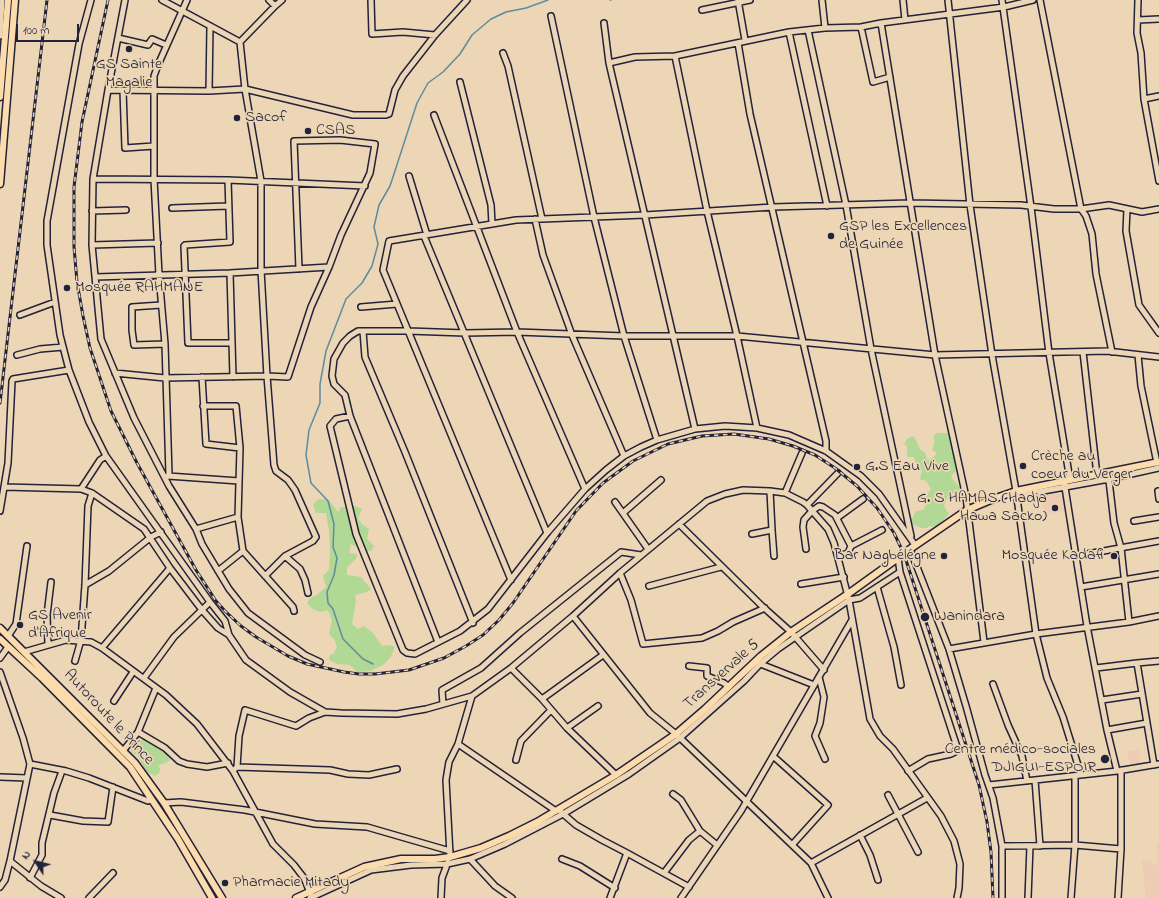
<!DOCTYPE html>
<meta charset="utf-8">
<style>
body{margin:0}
#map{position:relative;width:1159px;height:898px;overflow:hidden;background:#ecd6b5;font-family:"Indie Flower",sans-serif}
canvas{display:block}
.north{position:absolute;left:16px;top:842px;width:40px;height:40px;-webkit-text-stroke:3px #ecd6b5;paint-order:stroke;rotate:305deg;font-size:11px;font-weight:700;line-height:16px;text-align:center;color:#22223b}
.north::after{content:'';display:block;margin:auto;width:14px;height:18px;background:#22223b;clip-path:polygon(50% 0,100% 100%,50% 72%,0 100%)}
.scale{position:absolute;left:16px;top:24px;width:63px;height:18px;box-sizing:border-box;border:2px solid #22223b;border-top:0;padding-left:5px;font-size:12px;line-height:14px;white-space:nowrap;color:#22223b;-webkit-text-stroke:3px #ecd6b5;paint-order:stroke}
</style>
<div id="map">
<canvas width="1159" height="898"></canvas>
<div class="north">N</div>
<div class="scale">100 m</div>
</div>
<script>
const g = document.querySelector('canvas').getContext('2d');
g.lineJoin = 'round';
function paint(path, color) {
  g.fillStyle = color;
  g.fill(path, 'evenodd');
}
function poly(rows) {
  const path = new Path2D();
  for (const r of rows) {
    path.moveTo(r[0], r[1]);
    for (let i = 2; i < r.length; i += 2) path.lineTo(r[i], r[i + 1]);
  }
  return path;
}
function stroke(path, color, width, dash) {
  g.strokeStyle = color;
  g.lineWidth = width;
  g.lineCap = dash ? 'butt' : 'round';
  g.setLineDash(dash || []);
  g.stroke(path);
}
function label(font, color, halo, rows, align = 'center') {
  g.font = font + ' "Indie Flower",sans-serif';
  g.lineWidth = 3.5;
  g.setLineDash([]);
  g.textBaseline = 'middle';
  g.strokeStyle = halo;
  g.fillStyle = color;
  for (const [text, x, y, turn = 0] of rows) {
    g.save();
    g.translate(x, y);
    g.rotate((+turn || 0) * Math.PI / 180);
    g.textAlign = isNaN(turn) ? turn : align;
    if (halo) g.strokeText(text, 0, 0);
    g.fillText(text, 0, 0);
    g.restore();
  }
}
paint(poly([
 [1064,493,1066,511,1044,514,1042,496],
 [1139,750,1140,763,1130,764,1127,751],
 [1159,843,1159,898,1146,898,1142,861,1150,860,1156,867,1155,863,1158,862,1156,845]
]), '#edccb3');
paint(poly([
 [937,433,949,433,956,444,953,451,958,471,954,472,951,477,961,489,967,492,964,498,956,493,949,493,944,506,949,514,936,527,929,526,927,528,922,528,914,525,911,521,916,511,923,510,927,503,925,498,931,489,926,481,920,479,922,470,916,464,914,457,907,457,907,446,904,444,908,438,914,436,920,449,925,453,927,460,934,457,937,453,932,450,934,445,934,436],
 [318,499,329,500,338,512,341,507,355,506,362,509,358,518,362,524,369,529,367,539,374,546,371,551,365,551,351,544,349,553,357,554,356,559,347,567,347,575,361,577,371,589,367,592,355,595,356,601,352,624,358,629,364,626,373,633,382,646,390,645,395,647,390,658,383,665,370,671,357,672,350,665,337,664,329,660,330,655,334,653,337,647,334,639,329,634,332,621,328,610,320,612,313,609,307,603,310,598,317,595,326,587,323,576,329,570,330,552,329,531,326,513,316,513,313,505],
 [142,737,156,744,167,753,170,760,166,763,158,765,160,769,159,773,155,776,147,772,138,757,131,751,131,746,139,746]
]), '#b1d894');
stroke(poly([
 [610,0,611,0],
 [373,664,363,659,343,639,333,609,328,603,327,592,334,575,337,558,333,547,334,524,328,501,311,483,306,455,309,430,320,403,320,384,326,351,346,299,362,283,372,266,378,244,374,227,379,205,390,186,393,177,417,103,428,83,443,72,460,54,472,35,491,19,506,12,526,8,548,0]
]), '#5d8c9f', 1.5);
const minor = poly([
 [91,0,79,44,47,221,47,245,60,335,69,370,89,422,106,456,210,602,225,621,229,635,246,660,290,692,325,712,341,713,397,714,426,709,472,696,511,668,573,616,620,573,707,501,725,494,743,490,770,491,785,493,803,502,807,505,828,529,834,543,849,600,870,719,880,736,893,749,941,816,954,841,960,864,959,888,957,898],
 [125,0,108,90,93,179,92,245,101,339,134,418,169,486,196,529,202,544,229,589,248,613,305,655,320,662],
 [162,0,240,42],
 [269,0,275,6],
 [371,0,372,34,403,32,435,35],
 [738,0,745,40],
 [822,0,825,28],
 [903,0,905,20],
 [948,0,970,205,992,355,1016,491,1036,634,1047,678,1063,717,1081,775],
 [1002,0,1031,207,1049,353,1070,480],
 [1040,0,1081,209,1086,216,1092,234,1096,274,1112,352],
 [1138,0,1137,33,1141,53,1144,99,1159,181],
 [702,10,750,0],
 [551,16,594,217,624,336,657,440],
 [1138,20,1159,19],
 [604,23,609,63,695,429],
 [881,23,935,355,966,497,984,642],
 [861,27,873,82,890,77],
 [808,30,846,205,871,349,911,536],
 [789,32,827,206],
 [0,36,2,0],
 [118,38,148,45,152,39,166,45],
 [738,43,750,114,826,441,826,451],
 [503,53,508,66,542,219],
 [675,56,707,211,737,336,757,428],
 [609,63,635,57,675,56,789,32,825,28,861,27,881,23,1004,7,1033,0],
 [460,82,491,205,492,224],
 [108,90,209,91,245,89,353,115,386,115,389,114,395,90,403,76,435,35,467,0],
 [123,90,125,148,154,146],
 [209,91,210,27],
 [1144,99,1159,96],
 [434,115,517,332,585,489],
 [409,176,427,235],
 [93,179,228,180,365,186],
 [228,180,230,242,185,245,184,246,188,343,232,343],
 [172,208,228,206],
 [1127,209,1126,231,1139,305,1159,333],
 [92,211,126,210],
 [535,219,543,255,572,335,624,456],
 [424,236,547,533],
 [92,245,158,243],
 [230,273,233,377],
 [95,277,230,273,329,267],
 [161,305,132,307,132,330,134,345,165,344],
 [361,307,397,304],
 [20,315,55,302],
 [363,331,365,357,405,452,473,623],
 [1083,352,1097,475],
 [17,355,40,349,63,347],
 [1138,355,1141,386,1157,463],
 [115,373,165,378,267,376,288,377,311,307,329,267,341,235,370,173,375,144,340,140,294,141,299,269],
 [202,377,206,444,240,448],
 [350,416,336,419,330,426,356,534,403,650,407,653,415,654,460,631,488,609,547,533,585,489,606,470,624,456,641,447,657,440,695,429,725,426,757,428,789,435,826,451,861,476,879,494,915,545],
 [1108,472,1114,523,1121,548,1129,622],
 [169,475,165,344,159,275,154,179,154,76,158,65,187,0],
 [168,476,239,481],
 [1064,481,1087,626,1107,730,1117,771],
 [4,487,8,463,12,381,13,379,69,370],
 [81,489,100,460,106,456],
 [1158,491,1159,499],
 [785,493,802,453],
 [1016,496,1109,479,1159,468],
 [615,502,648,549],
 [807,505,838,473],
 [0,511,4,487,81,489,92,493,144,529,170,568,202,610,218,628,229,635],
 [623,513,661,480],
 [238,517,243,551,293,607,294,611],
 [837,518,863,499],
 [1134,521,1159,517],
 [679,524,762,606,791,632,824,670],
 [196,529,238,517,240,448,236,406,203,406],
 [772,530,774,556],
 [752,534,772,530,770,491],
 [851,546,882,530],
 [806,549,803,527,804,520,812,511,819,506,823,507,835,515,851,546,848,553,838,556],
 [910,549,949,649,966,706,985,775,993,798,1002,846,1002,898],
 [285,556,300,569,305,580,308,593],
 [1076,556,1159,541],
 [898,558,900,572,957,747,955,752,951,754,928,759,908,771],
 [218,571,243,551],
 [620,573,631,600,643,644,702,638,718,631,733,622,765,608],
 [265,576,285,556,313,541,316,537,295,490,288,480,276,471,274,465,267,376,261,270,261,181,245,89,240,42,275,6,282,0],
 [511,580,383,270,389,241,516,220,645,215,773,207,910,203,1021,205,1054,209,1081,209,1109,205,1142,212,1159,209],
 [801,584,844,577],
 [85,585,109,571,151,537,161,532],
 [649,586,721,567],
 [877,587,894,647,901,685],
 [1081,587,1159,574],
 [573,616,650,713,676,734,811,863,828,898],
 [8,636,16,624,27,546],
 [438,642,350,416,345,395,334,384,332,376,334,359,343,343,350,336,358,331,408,331,465,333,517,332,624,336,737,336,935,355,1107,351,1159,357],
 [48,644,47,615,51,582],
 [102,648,170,568],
 [949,649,1036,634,1129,622,1159,616],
 [24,652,66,640,91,642,102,648,166,695,197,724,233,771,273,844,294,865,304,878,311,895],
 [0,658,8,647],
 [75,661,81,640,85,585,88,506,92,493],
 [758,663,814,685],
 [1137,663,1159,661],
 [689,666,707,668,707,676,724,683,729,687],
 [511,668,542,699,567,728,616,775],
 [1096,668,1137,663,1154,765],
 [0,672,23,738,30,764,10,861,5,880,0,887],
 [819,677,824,697,820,723,815,736,825,759],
 [144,678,174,637,210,602],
 [993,684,1008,725,1022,756,1027,781],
 [542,699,603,655],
 [1102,700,1142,694],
 [114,701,133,672],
 [443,704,442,690,481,668,520,633,621,552,641,555],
 [567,728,598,706],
 [1107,730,1147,723],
 [138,732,165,748,179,761,187,764,207,767,228,763],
 [458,744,556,811],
 [123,751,138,732,156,688],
 [773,756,828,805,792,845],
 [516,760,521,741,551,710],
 [30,764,66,771,89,778,148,801,151,800],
 [237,767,330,770,348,774,369,775,397,769],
 [236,768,237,767,239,736,245,710,296,726,309,718,325,712],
 [0,777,27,778],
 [1035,780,1040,846],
 [989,785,1117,771,1159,764],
 [673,794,681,800,700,831],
 [888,795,918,852],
 [164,803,181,802,245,810,315,824,367,827,450,851],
 [561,812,576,825,602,840,627,853,689,887],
 [50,815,83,821,108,822,113,787],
 [860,835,870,855,878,880],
 [1002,846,1075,845,1121,849],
 [450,855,446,780,449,762,458,744,472,696],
 [470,859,495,886,512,898],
 [562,859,580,866,615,888],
 [10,861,41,886,61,898],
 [811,863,927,798],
 [664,873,689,840,700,831,717,845],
 [30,878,42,855,42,843,54,793,62,771],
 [89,898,113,873],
 [310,898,371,870,411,865,447,864,470,859,505,844,563,814,629,774,680,738,744,681,760,664,778,649,849,600,860,598,900,572],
 [441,898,442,878,448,862],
 [610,898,627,853],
 [681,898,741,811,852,620],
 [1028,898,1030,846],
 [1071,898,1075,845,1075,776],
 [1118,898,1121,849,1121,770]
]);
const major = poly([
 [0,97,8,0],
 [0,184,15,0],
 [0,628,135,763,164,803,222,898],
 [0,639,42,678,130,767,178,839,212,898],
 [296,898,364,867,401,859,435,859,450,857,481,848,509,836,537,822,616,775,676,734,705,709,761,656,791,632,848,594,898,558,910,549,967,510,993,499,1016,491,1159,462]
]);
stroke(minor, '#22223b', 8);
stroke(major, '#22223b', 9);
stroke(minor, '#ecd6b5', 5);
stroke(major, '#fcdcac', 6);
const rail = poly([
 [108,0,82,122,74,187,74,247,77,282,83,316,90,348,111,411,137,463,196,570,216,601,226,612,241,626,256,637,288,656,307,664,344,672,359,674,375,674,409,670,444,658,466,646,483,635,499,620,513,603,576,511,603,483,633,461,668,444,702,436,734,434,769,439,793,446,815,455,835,468,857,486,877,508,894,533,904,554,979,785,987,822,991,852,993,898],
 [0,403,47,0]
]);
stroke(rail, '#22223b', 3);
stroke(rail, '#ecd6b5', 1.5, [4.5]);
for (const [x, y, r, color] of [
 [129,49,4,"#22223b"],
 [237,118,4,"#22223b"],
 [308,131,4,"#22223b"],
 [831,236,4,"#22223b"],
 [67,288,4,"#22223b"],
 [1023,466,4,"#22223b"],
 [857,467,4,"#22223b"],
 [1055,508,4,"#22223b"],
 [944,556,4,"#22223b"],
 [1114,556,4,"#22223b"],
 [925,617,5,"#22223b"],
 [20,625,4,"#22223b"],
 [1105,759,5,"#22223b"],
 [225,883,4,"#22223b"]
]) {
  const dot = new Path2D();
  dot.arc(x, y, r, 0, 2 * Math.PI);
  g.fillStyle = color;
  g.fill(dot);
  stroke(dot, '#ecd6b5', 1.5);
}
label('16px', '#22223b', '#ecd6b5', [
 ["GS Sainte",129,65,"center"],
 ["Magalie",129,83,"center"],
 ["Sacof",245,118],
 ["CSAS",316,131],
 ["GSP les Excellences",839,227],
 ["de Guinée",839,245],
 ["Mosquée RAHMANE",75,288],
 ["Crèche au",1031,457],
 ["coeur du Verger",1031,475],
 ["G.S Eau Vive",865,467],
 ["G. S HAMAS (Hadja",1047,499,"right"],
 ["Hawa Sacko)",1047,517,"right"],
 ["Bar Nagbélégne",936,556,"right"],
 ["Mosquée Kadafi",1106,556,"right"],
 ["GS Avenir",28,616],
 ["d'Afrique",28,634],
 ["Wanindara",934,617],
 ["Centre médico-sociales",1096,750,"right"],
 ["DJIGUI-ESPOIR",1096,768,"right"],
 ["Pharmacie Mitady",233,883]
], 'left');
label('16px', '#22223b', '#ecd6b5', [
 ["Transvervale 5",722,675,-42],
 ["Autoroute le Prince",108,718,47]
]);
</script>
